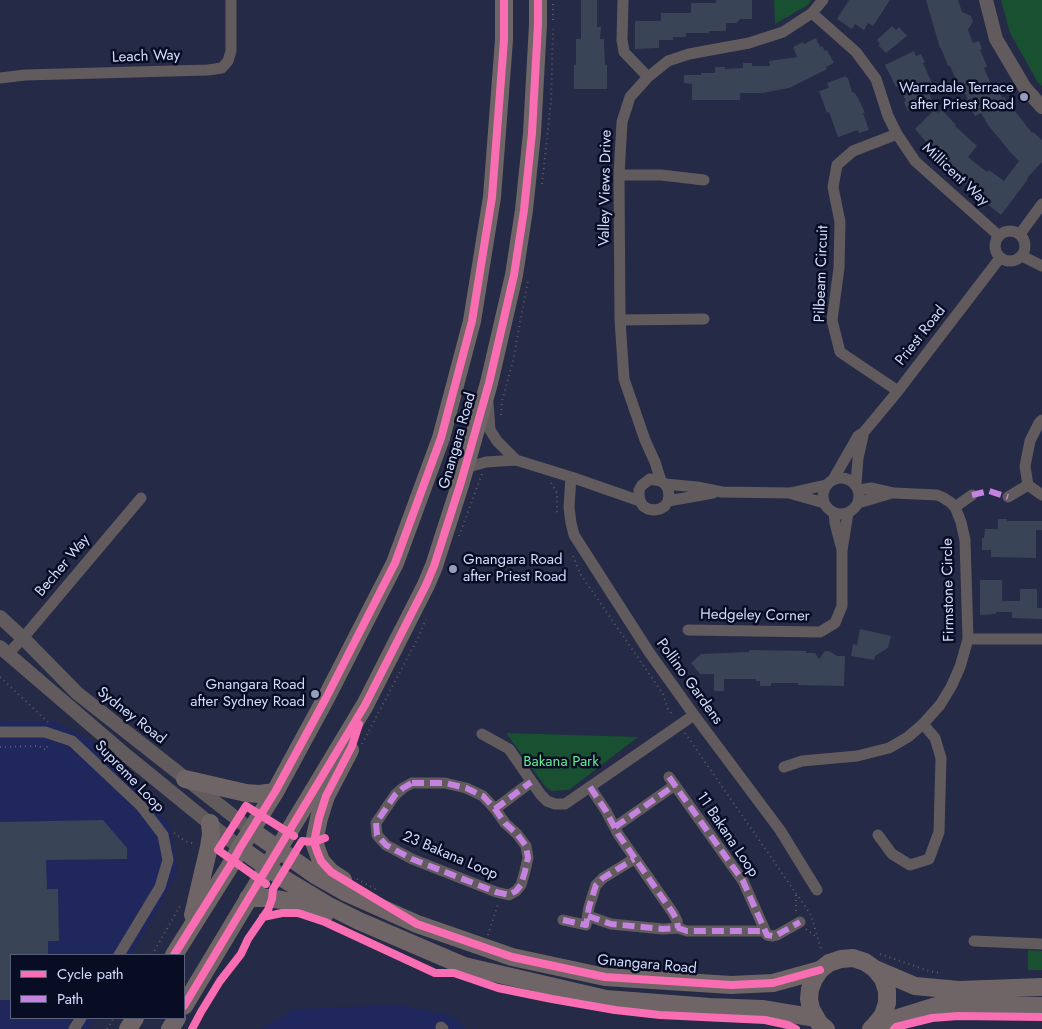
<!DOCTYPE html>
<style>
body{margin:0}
#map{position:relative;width:1042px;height:1029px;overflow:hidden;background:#252a46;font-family:Jost,sans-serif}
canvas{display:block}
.legend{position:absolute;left:10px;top:954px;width:175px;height:65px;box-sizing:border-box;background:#090d23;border:1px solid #59607a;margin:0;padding:6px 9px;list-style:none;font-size:15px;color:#d2dcfd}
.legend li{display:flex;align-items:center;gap:10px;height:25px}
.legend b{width:25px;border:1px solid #59607a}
</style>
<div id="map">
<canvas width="1042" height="1029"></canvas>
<ul class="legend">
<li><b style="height:6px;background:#f96db3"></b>Cycle path</li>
<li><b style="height:6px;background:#c483df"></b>Path</li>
</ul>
</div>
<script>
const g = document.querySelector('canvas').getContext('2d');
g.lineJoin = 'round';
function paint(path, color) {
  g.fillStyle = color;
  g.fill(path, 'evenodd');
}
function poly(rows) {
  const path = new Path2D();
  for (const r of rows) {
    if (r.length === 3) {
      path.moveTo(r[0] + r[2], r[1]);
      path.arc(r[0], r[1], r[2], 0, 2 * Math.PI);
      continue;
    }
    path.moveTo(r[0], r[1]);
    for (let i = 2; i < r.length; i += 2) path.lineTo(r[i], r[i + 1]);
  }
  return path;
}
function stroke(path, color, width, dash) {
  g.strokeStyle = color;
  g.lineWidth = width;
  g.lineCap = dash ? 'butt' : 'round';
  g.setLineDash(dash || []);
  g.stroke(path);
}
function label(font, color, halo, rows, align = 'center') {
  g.font = font + ' Jost,sans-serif';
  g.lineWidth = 5;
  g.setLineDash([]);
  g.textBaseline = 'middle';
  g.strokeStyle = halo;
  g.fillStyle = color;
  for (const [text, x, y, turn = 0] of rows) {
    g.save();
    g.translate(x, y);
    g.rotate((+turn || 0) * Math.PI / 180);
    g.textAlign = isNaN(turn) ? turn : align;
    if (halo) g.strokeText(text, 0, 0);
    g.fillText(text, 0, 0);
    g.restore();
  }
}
paint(poly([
 [54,721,95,743,171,826,177,872,163,900,131,955,11,955,11,1018,95,1018,88,1029,0,1029,0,722],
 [398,1005,451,1015,466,1029,260,1029,295,1009]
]), '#1f275d');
paint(poly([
 [774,0,811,0,808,5,775,24],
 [1001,0,1042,0,1042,86,1037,81,1010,33],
 [506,733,638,737,569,790,551,791,545,786],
 [1028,950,1042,951,1042,970,1028,970]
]), '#185031');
paint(poly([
 [581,0,597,0,597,27,601,27,600,39,604,39,604,42,605,65,607,65,607,89,574,89,574,65,576,65,576,39,581,39],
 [716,0,752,0,752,19,740,19,737,23,726,23,726,31,709,31,709,33,686,33,686,37,673,37,673,40,659,40,659,48,635,49,635,21,661,21,661,13,691,13,691,3,716,3],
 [849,0,890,0,873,26,868,23,864,30,855,24,852,29,837,19],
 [926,0,958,0,962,12,971,16,973,21,968,30,973,43,979,41,982,49,980,50,987,66,984,68,992,86,995,84,1002,98,1004,97,1032,133,1033,132,1042,140,1042,162,1027,178,1028,179,1001,215,981,199,983,196,971,185,969,187,952,173,950,173,947,170,945,161,935,152,915,129,936,108,938,113,942,110,956,125,955,126,977,146,968,157,987,172,989,170,1004,181,1019,161,1011,153,988,125,981,113,975,116,966,100,968,99,961,85,959,86,950,66,948,66,941,48,940,48],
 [892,26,896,30,899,27,907,36,886,53,878,45,880,44,877,40],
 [816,38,820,47,822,46,825,51,827,50,834,63,826,67,827,69,789,88,763,93,740,93,740,100,692,100,692,84,684,83,684,75,701,75,701,73,715,73,715,67,725,67,725,69,743,68,743,63,752,63,752,66,770,66,769,61,797,57,793,47,803,42,804,44],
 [914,51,916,56,921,54,925,62,923,63,935,90,929,93,932,100,908,111,904,102,906,101,898,86,896,87,885,65],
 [846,76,846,78,848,78,852,92,855,93,861,104,865,113,863,113,869,130,859,133,858,130,838,137,829,112,827,113,819,91,829,88,827,83],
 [998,519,1007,519,1007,521,1042,521,1042,530,1036,530,1036,558,991,557,991,550,982,550,982,538,984,538,985,529,998,529],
 [980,580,1002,580,1002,601,1020,601,1020,589,1037,589,1037,608,1042,608,1042,619,1012,618,1012,612,996,612,996,614,980,615],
 [860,629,891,636,888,648,875,656,874,660,851,656,853,644,857,645],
 [749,650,806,651,806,653,815,653,819,659,825,651,829,651,837,656,845,656,844,686,798,685,798,683,771,683,771,686,760,686,760,681,756,681,756,679,724,679,724,691,714,691,714,674,700,674,691,663,701,654,749,652],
 [103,820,127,848,127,859,46,860,47,889,58,889,59,941,48,941,48,955,11,955,11,1000,0,1000,0,822]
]), '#394556');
stroke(poly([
 [553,20,553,0],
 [542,184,551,101,553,29],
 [501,415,502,401,513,361,528,280],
 [551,483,557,493,557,512,558,516],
 [459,536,482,474],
 [573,556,581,575,663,694,668,709,674,716],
 [0,677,48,722],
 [685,733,811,915,822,952],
 [362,744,419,636,426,619],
 [0,747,39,746,46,750,48,745],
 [174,833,185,841,196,844],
 [357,879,377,890],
 [796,895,796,913],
 [806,929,814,935,817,939],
 [488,935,498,904],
 [880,954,929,971,940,973],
 [152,955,180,906],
 [107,1029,114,1018]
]), '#5f5b64', 2, [1, 4]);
stroke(poly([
 [623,0,622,40,624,52,648,77],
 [812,13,856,52,876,79,888,116,897,134,915,161,998,235],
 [0,78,25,75,208,70,222,68,228,61,231,51,231,0],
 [897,134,853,151,837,165,833,187,840,222,839,268,832,320,840,352,898,391],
 [619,175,661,175,704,180],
 [1010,246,15],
 [1020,234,1042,204],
 [1022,256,1042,266],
 [620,320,704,319],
 [488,402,490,430,497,441,516,460],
 [1042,420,1039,423,1030,441,1025,466,1028,485,1042,495],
 [465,468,486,462,516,460,571,477,640,501],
 [571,477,569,507,571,523,574,535,649,652,694,715,780,830,817,890],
 [841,496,18],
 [834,478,858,436,864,432,898,391,1000,258],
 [650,479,661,481,665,484,668,489,669,495,668,501,665,506,660,509,654,510,648,509,643,506,640,501,639,495,639,490,642,485,650,479],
 [661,481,655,462,645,440,624,379,620,320,619,175,622,122,630,97,648,77,668,61,689,54,749,43,783,32,812,13,823,0],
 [665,484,697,487,722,492,789,493,824,503],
 [856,484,858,458,863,436],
 [790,493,826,485],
 [1008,497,1028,485],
 [668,501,713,493],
 [858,503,892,493],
 [955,507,972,495],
 [834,513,835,523,841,546],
 [688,630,820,632,835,623,842,606,842,550,848,513],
 [968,639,1042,639],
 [8,654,23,638,141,498],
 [0,732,45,732,72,741,141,806,163,835,168,860,160,887,119,955],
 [482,734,509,749,541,795,547,801,555,804,565,804,694,715],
 [784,767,802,761,857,756,889,748,908,737,923,724,940,705,951,687,960,667,968,639,965,540,961,522,955,507,950,502,942,497,937,495,894,493,872,488,859,490],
 [669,777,743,881,767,935,773,936,777,935,800,922],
 [412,783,445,783,466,788,483,796,495,809,505,823,517,834,526,846,528,858,525,871,521,885,516,891,509,895,496,892,412,859,386,845,377,835,376,823,395,795,403,788,412,783],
 [590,787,606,811,618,834,673,913,677,921,678,928],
 [495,809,531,782],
 [615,827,675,785],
 [878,835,892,854,910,865,929,859,939,832,941,758,935,738,923,724],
 [588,916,611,924,663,929,678,928,687,931,765,931],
 [563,920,586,925,589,907,596,885,603,878,634,859],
 [974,941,1042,944],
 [441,1027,443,1029],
 [74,1029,81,1018]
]), '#615b5e', 11);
stroke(poly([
 [986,0,996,39,1025,88,1042,107],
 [0,617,23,638,77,693,251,830],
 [0,647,127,756,240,848]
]), '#615b5e', 14);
stroke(poly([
 [185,779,246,793,259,794,275,792],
 [251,830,315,875,345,892,417,924,512,957,605,977,731,985,773,983,820,970],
 [240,848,284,879,327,905,359,921,464,966,606,999,710,1007,762,1009,816,1018],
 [343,880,331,872,321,861,314,842,319,818,326,796,350,750],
 [248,898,267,898,282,900,305,906,325,914],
 [193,915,209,847,211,834,210,823],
 [174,955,233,861,240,848,275,792,326,698,395,563,441,438,472,321,492,197,504,40,504,0],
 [875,969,915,986,959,990,1042,987],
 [184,1006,365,705,426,585,434,566,461,482,489,383,514,275,524,210,532,133,538,24,538,0],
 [875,1025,936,1006,1042,1006],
 [128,1029,135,1018],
 [170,1029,177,1018],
 [826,1029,819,1023,811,1009,809,999,810,989,814,979,820,970,829,963,841,959,853,958,865,962,875,969,883,979,887,991,887,1003,883,1015,875,1025,871,1029]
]), '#706566', 18);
stroke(poly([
 [972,495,989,491,1008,497],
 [669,777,743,881,767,935,773,936,777,935,800,922],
 [412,783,445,783,466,788,483,796,495,809,505,823,517,834,526,846,528,858,525,871,521,885,516,891,509,895,496,892,412,859,386,845,377,835,376,823,395,795,403,788,412,783],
 [590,787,606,811,618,834,673,913,677,921,678,928],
 [495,809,531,782],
 [615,827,675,785],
 [588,916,611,924,663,929,678,928,687,931,765,931],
 [563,920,586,925,589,907,596,885,603,878,634,859]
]), '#c483df', 6, [12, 6]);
stroke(poly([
 [359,724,352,746,326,796,319,818,314,842,317,851,321,861,331,872,417,924,512,957,605,977,731,985,773,983,820,970],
 [266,884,218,850,246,806,294,836],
 [263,917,282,913,298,913,325,922,435,973,454,973,498,988,552,999,615,1010,660,1015,765,1020,788,1025,796,1029],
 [174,955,233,861,240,848,275,792,326,698,395,563,441,438,472,321,492,197,504,40,504,0],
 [184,1006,365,705,426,585,434,566,461,482,489,383,514,275,524,210,532,133,538,24,538,0],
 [192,1029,201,1012,220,981,241,954,248,939,268,910,272,899,273,889,302,841,314,842,325,838],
 [894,1029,896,1027,932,1018,958,1016,1042,1017]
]), '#f96db3', 8);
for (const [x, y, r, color] of [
 [1024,97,5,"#959ebd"],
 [453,569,5,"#959ebd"],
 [315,694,5,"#959ebd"]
]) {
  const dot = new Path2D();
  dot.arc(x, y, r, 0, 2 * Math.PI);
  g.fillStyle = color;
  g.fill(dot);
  stroke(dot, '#090d23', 2);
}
label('15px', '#d2dcfd', '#090d23', [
 ["Leach Way",146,57,-2],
 ["Millicent Way",955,175,43],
 ["Valley Views Drive",606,188,-89],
 ["Pilbeam Circuit",822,274,-88],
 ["Priest Road",921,336,-52],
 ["Gnangara Road",458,441,-74],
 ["Becher Way",63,566,-50],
 ["Firmstone Circle",949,590,-91],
 ["Hedgeley Corner",755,616,1],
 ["Pollino Gardens",689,682,54],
 ["Sydney Road",131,716,38],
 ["Supreme Loop",129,777,46],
 ["11 Bakana Loop",727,835,56],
 ["23 Bakana Loop",450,856,23],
 ["Gnangara Road",647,965,5]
]);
label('15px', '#d2dcfd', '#090d23', [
 ["Warradale Terrace",1014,88],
 ["after Priest Road",1014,105],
 ["Gnangara Road",463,560,"left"],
 ["after Priest Road",463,577,"left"],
 ["Gnangara Road",305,685],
 ["after Sydney Road",305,702]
], 'right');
label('15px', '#63e990', '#090d23', [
 ["Bakana Park",561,762]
]);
</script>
